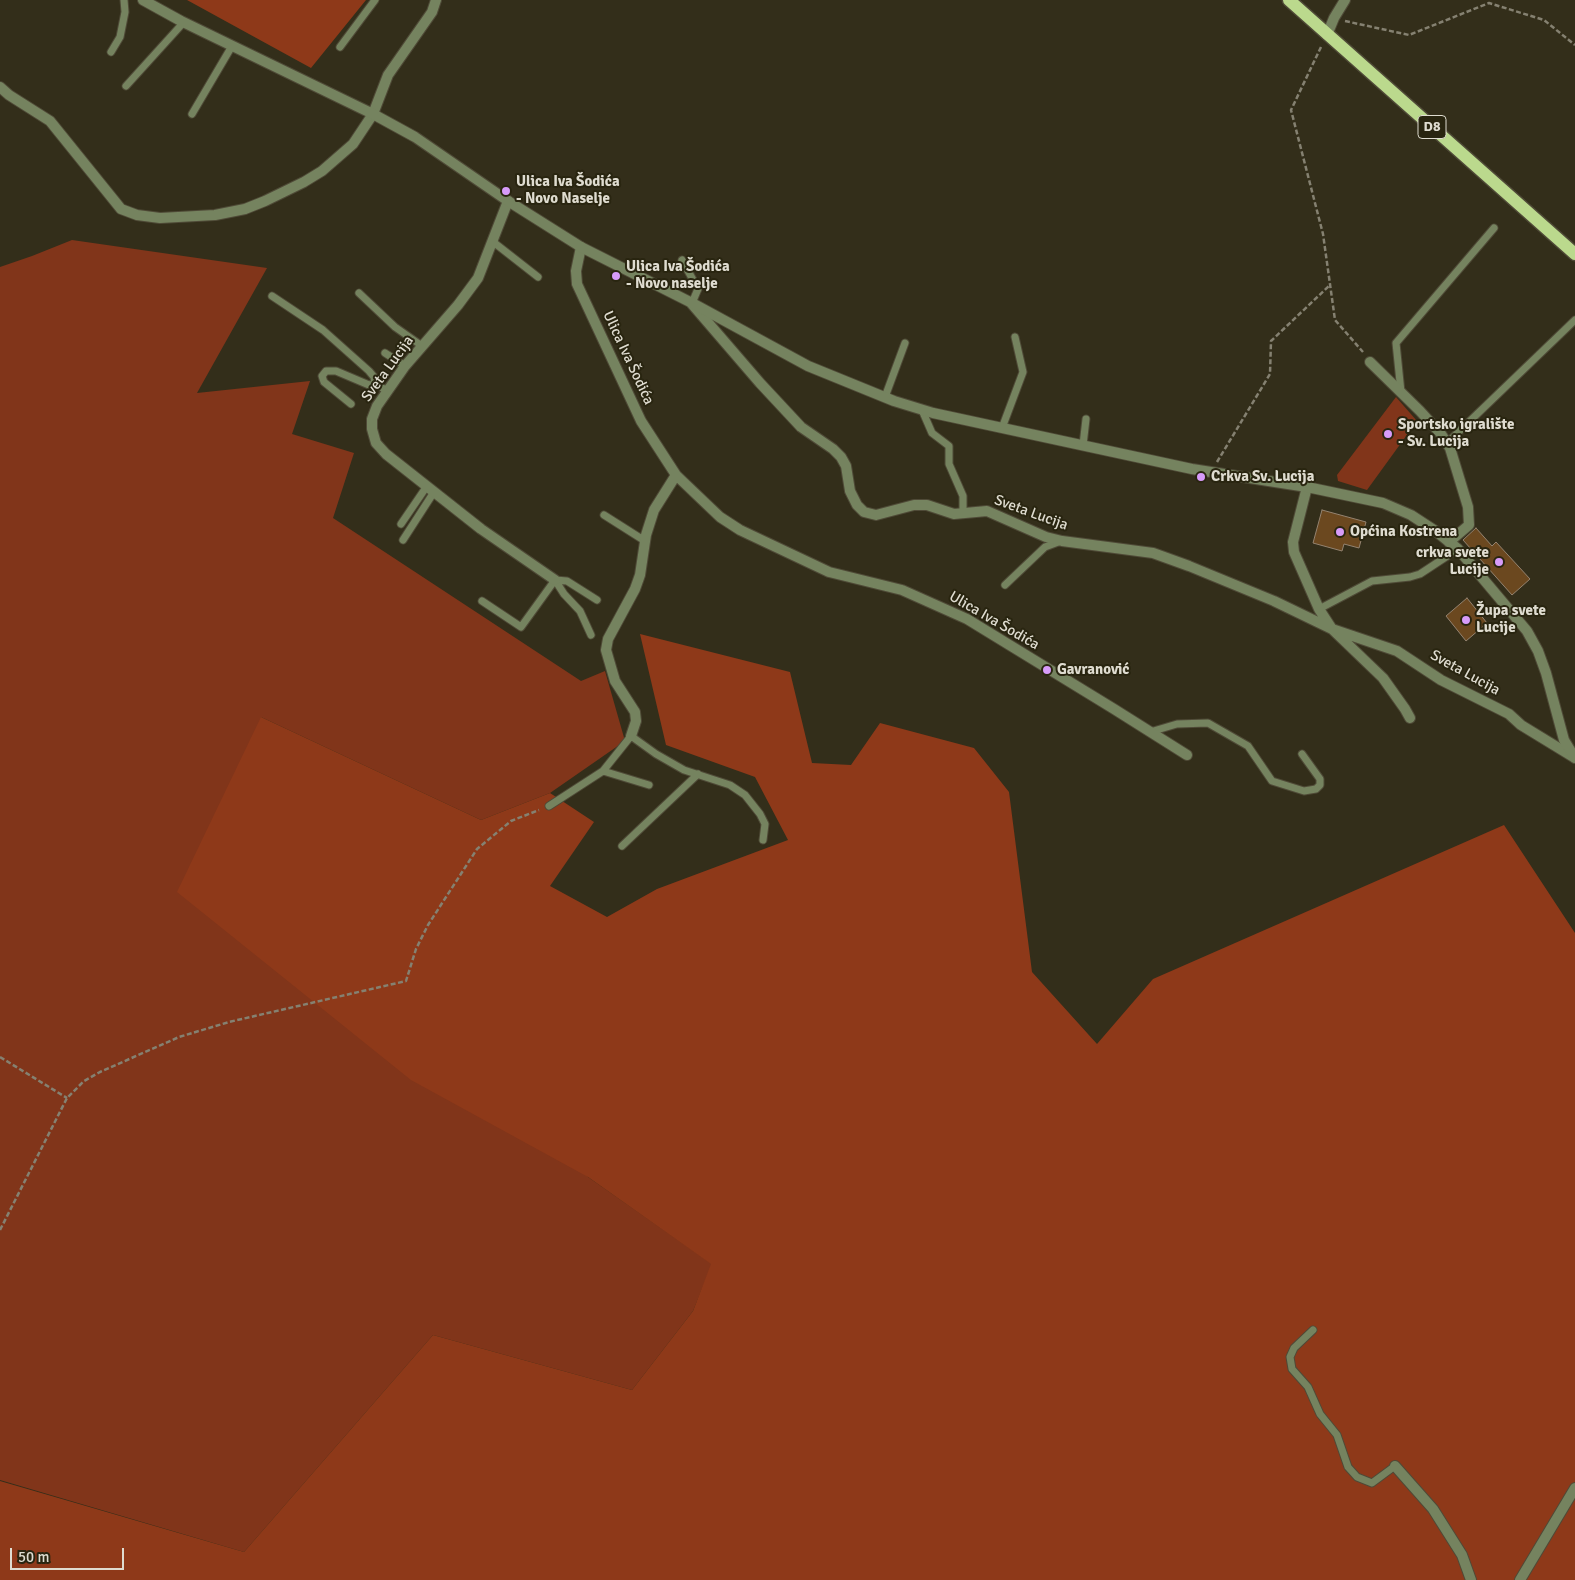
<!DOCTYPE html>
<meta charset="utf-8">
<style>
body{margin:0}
#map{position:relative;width:1575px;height:1580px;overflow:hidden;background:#332e1a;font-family:Signika,sans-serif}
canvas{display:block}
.scale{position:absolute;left:10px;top:1548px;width:114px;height:22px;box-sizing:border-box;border:2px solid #dfdcd0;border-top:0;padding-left:6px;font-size:15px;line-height:18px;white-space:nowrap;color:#dfdcd0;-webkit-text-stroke:4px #292510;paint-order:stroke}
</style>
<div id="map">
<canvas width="1575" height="1580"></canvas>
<div class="scale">50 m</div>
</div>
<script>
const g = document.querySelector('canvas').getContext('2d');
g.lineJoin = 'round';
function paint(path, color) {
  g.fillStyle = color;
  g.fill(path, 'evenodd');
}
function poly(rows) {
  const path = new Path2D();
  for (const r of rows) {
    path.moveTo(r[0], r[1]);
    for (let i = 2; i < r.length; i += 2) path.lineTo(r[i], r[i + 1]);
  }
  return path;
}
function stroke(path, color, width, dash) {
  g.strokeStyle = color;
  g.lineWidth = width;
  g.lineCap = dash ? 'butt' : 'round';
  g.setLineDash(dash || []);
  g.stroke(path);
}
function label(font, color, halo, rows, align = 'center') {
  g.font = font + ' Signika,sans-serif';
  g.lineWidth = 4;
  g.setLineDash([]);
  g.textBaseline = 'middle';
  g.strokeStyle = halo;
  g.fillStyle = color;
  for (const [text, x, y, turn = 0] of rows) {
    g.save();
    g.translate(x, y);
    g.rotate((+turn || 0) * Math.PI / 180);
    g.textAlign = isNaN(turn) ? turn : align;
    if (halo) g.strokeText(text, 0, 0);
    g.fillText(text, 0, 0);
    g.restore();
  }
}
paint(poly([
 [72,240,267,268,197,393,310,381,292,434,354,453,333,518,581,681,605,671,625,741,550,793,481,820,261,717,588,1177,712,1264,693,1311,632,1390,433,1335,244,1552,0,1480,0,267,32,256],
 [1396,397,1417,421,1367,490,1338,481,1337,475]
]), '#81351a');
paint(poly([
 [187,0,366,0,311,68],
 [640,634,790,672,812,763,851,765,880,723,974,748,1009,792,1032,972,1097,1044,1153,979,1504,825,1575,933,1575,1580,0,1580,0,1481,244,1552,433,1335,632,1390,693,1311,711,1264,588,1177,411,1080,177,892,261,717,481,820,550,793,594,822,550,886,607,917,657,889,788,840,755,777,666,745]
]), '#8e3919');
const building = poly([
 [1322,510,1366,522,1359,548,1344,544,1342,551,1313,543,1322,510],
 [1476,528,1492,546,1496,542,1530,579,1512,595,1463,540,1476,528],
 [1467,598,1487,623,1466,641,1446,616,1467,598]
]);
paint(building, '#6b481f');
stroke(building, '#948370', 1);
const service = poly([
 [340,47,375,0],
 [111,52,120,37,125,12,124,0],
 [126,86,184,22],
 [192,114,232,46],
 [492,241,538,277],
 [682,260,698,289,692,303],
 [359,293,395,327,422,346],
 [272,296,323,330,369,371,374,377,375,384],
 [385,353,405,366],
 [1401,392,1396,343,1494,228],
 [885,397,905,343],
 [351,404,324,382,322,376,326,371,336,371,369,385,375,384,388,391],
 [922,410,932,433,949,446,949,464,963,496,963,514],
 [1002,428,1023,372,1015,337],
 [1447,443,1575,320],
 [1083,445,1086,419],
 [604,515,645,541],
 [401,524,427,486],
 [403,540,434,492],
 [555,580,564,594,580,611,591,635],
 [555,580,567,581,597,600],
 [1005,585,1045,547,1061,541],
 [482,601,521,627,555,580],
 [1319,609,1372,581,1410,577,1420,574,1458,549],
 [1150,732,1177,724,1208,723,1248,746,1272,781,1304,791,1316,789,1320,785,1320,779,1302,754],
 [603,771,649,785],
 [549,806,603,771,631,736,656,754,684,770,730,785,745,795,760,814,765,824,763,840],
 [622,846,698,774],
 [1313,1330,1294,1348,1290,1357,1292,1369,1308,1387,1320,1414,1337,1435,1348,1467,1357,1477,1372,1483,1395,1466]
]);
const minor = poly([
 [1327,35,1334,18,1345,0],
 [0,87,9,95,50,121,121,209,137,215,160,218,215,215,245,209,265,201,304,182,322,171,353,144,373,114,388,75,432,12,436,0],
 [508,201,478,278,458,305,405,366,377,406,372,419,372,429,376,443,386,454,481,529,555,580],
 [581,247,576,271,577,284,641,421,676,475,720,517,740,530,829,572,902,590,967,619,1114,709,1187,755],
 [692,304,760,383,801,427,833,449,841,457,846,466,850,491,857,505,864,512,876,515,914,505,927,505,954,514,987,511,1046,537,1062,541,1153,553,1189,566,1274,601,1332,629,1397,651,1441,680,1509,714,1521,725,1575,758],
 [1370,362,1420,411,1441,434,1450,448,1468,507,1469,525,1449,542],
 [1307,487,1293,542,1294,552,1319,609,1332,629,1383,678,1405,709,1410,718],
 [631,736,636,721,635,712,615,681,606,650,608,639,635,589,640,575,646,535,654,510,676,475],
 [1395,1466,1433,1509,1462,1555,1471,1580],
 [1520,1580,1575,1488]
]);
const tertiary = poly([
 [143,0,181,21,373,114,415,137,508,201,581,247,692,303,808,366,894,401,933,413,1192,469,1307,487,1383,503,1411,515,1437,532,1458,549,1527,631,1538,651,1546,673,1564,740,1575,758]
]);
const primary = poly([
 [1289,0,1575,254]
]);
stroke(service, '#4f4a37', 9);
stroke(minor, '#4f4a37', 12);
stroke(tertiary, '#4f4a37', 12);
stroke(primary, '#4f4a37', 15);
stroke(poly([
 [1345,21,1409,35,1489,3,1544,20,1575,45],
 [1321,47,1291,110,1323,234,1335,320,1363,352],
 [1217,462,1270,374,1271,341,1330,285],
 [0,1057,67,1098],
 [0,1230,67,1098,84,1081,100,1072,179,1037,229,1022,406,981,416,949,428,925,477,849,511,821,539,810]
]), '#858171', 2.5, [5, 2.5]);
stroke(service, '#75835f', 7);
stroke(minor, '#75835f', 10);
stroke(tertiary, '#75835f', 10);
stroke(primary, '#bbd98d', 12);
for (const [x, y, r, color] of [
 [506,191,5,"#d79bf9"],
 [616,276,5,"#d79bf9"],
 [1388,434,5,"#d79bf9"],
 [1201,477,5,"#d79bf9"],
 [1340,532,5,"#d79bf9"],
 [1499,562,5,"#d79bf9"],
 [1466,620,5,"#d79bf9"],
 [1047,670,5,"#d79bf9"]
]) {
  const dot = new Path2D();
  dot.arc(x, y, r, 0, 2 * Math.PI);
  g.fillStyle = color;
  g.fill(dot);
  stroke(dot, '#292510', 2);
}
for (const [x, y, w] of [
 [1432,127,28]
]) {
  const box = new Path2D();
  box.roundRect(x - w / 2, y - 11.5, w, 23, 4);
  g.fillStyle = '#292510';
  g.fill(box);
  stroke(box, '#dfdcd0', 1);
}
label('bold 14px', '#dfdcd0', null, [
 ["D8",1432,127]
]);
label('bold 15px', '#dfdcd0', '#292510', [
 ["Ulica Iva Šodića",516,182],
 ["- Novo Naselje",516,199],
 ["Ulica Iva Šodića",626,267],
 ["- Novo naselje",626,284],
 ["Sportsko igralište",1398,425],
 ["- Sv. Lucija",1398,442],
 ["Crkva Sv. Lucija",1211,477],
 ["Općina Kostrena",1350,532],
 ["crkva svete",1489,553,"right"],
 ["Lucije",1489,570,"right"],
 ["Župa svete",1476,611],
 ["Lucije",1476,628],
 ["Gavranović",1057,670]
], 'left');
label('15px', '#dfdcd0', '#292510', [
 ["Ulica Iva Šodića",628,358,65],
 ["Sveta Lucija",388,369,-54],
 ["Sveta Lucija",1031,513,20],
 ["Ulica Iva Šodića",994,621,30],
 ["Sveta Lucija",1465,673,29]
]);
</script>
